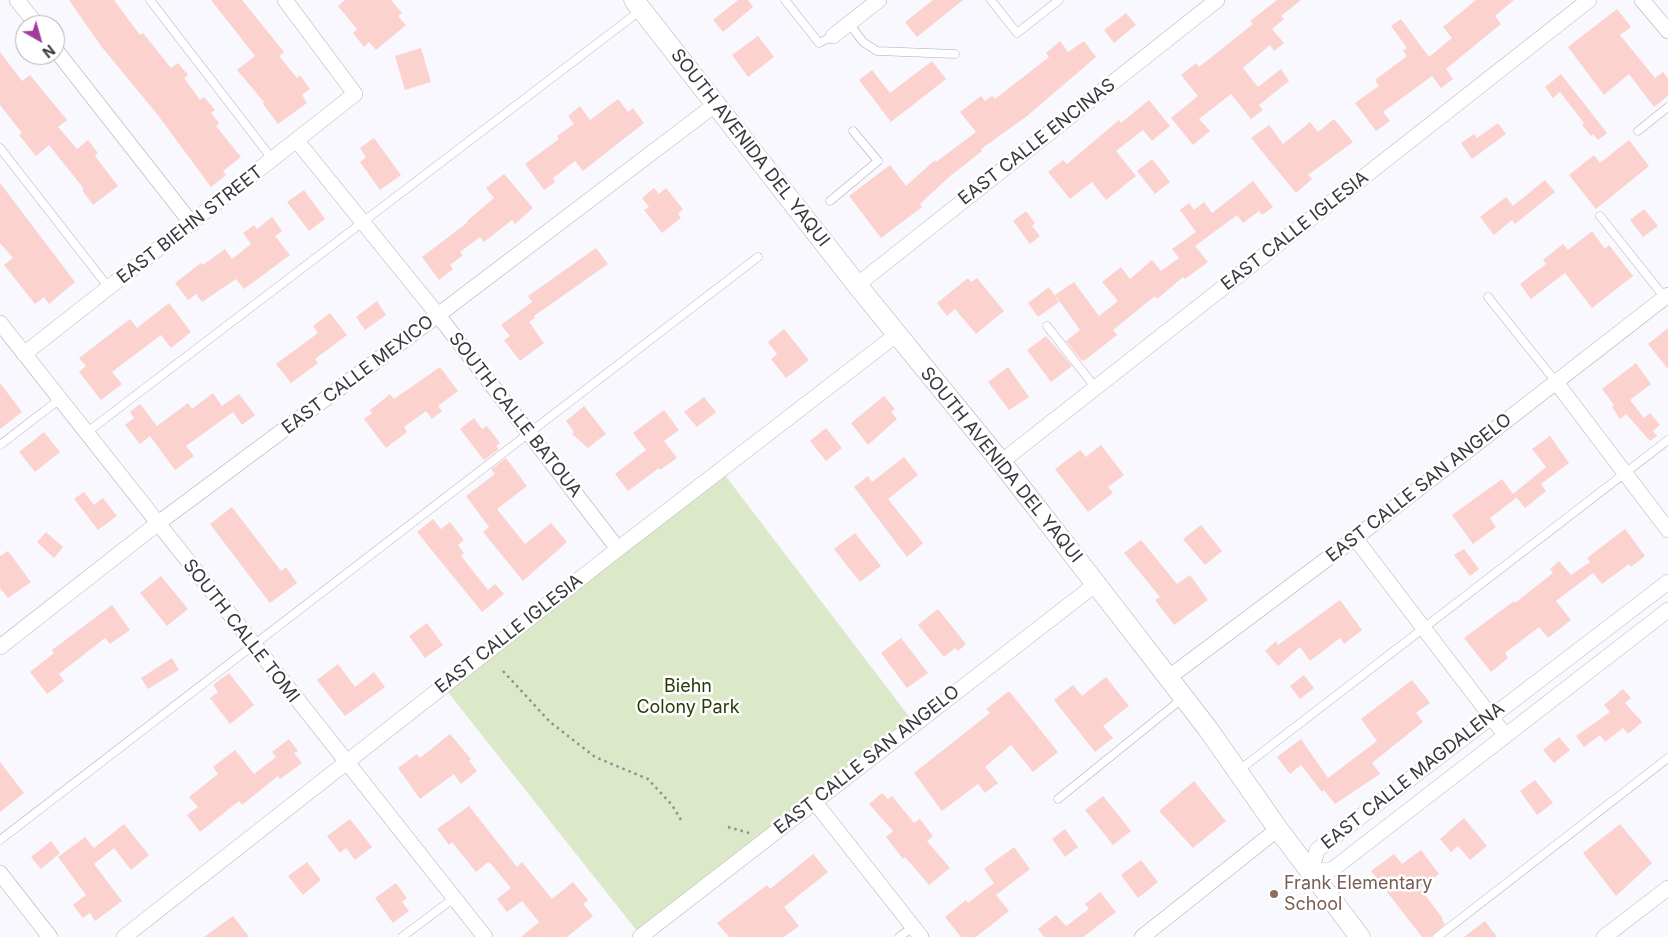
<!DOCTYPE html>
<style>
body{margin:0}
#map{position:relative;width:1668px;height:937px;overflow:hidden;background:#f8f8fe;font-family:Inter,sans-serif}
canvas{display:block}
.north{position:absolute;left:15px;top:15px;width:50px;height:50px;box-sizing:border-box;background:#fff;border:1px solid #afafb1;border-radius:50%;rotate:142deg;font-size:14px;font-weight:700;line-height:20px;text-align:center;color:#38383c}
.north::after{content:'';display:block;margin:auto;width:18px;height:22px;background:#a43a9b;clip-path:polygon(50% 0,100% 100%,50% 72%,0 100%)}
</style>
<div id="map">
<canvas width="1668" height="937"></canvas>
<div class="north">N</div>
</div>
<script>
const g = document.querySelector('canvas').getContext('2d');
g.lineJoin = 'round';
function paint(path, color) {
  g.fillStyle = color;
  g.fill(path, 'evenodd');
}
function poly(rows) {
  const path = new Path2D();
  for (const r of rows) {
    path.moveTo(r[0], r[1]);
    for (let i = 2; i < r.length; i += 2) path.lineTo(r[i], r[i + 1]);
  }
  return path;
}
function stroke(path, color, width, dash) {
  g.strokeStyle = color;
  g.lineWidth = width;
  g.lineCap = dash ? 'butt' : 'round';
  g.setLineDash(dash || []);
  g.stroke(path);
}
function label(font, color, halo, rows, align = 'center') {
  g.font = font + ' Inter,sans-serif';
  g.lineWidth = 5;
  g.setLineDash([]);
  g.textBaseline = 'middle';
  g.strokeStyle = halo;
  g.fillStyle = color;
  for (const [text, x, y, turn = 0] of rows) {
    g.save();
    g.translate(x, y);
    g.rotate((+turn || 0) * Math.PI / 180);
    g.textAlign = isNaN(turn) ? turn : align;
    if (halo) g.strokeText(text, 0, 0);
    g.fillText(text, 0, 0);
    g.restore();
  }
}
paint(poly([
 [721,470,914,723,641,936,443,686]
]), '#dce9c8');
paint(poly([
 [69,0,114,0,140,35,143,33,171,68,178,63,188,75,184,78,200,100,204,97,215,110,211,113,219,123,216,126,241,157,223,171,226,175,211,187,157,114,101,46],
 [211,0,242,0,284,52,279,56,297,78,300,75,310,89,302,95,307,103,278,124,263,104,264,102,237,70,255,56],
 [345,0,391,0,402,13,398,16,406,25,376,50,369,42,364,47,353,33,357,29,338,6],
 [738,0,748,0,753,7,723,32,713,20],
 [933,0,963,0,917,37,905,22],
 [1277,0,1301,0,1281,16,1284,19,1272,29,1284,43,1274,51,1270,45,1243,68,1258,87,1281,69,1289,81,1259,105,1263,110,1251,119,1231,94,1199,119,1210,131,1193,145,1171,118,1198,96,1181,75,1196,63,1199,67,1253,24,1250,21],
 [1476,0,1514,0,1495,16,1501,24,1446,69,1453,79,1441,88,1432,76,1383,112,1390,121,1376,131,1355,103,1379,86,1375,80,1407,56,1403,51,1407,48,1391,26,1401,19,1429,57,1452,38,1443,27],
 [1617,9,1631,27,1620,35,1655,78,1663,72,1668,78,1668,96,1654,107,1629,74,1604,95,1568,47],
 [1126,13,1136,25,1114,43,1104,30],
 [758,36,774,57,748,77,732,55],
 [1060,41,1068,52,1084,41,1096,57,1027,116,981,149,982,151,949,177,920,204,922,207,881,238,849,196,890,165,906,186,935,160,936,162,976,132,960,112,981,96,985,101,992,96,995,99,1049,57,1046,53],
 [421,48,431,82,405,90,395,56],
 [0,52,22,81,30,75,67,120,58,127,77,149,88,140,98,153,95,156,118,186,93,205,82,190,84,189,49,145,36,156,19,135,22,133,0,105],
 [932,61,946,79,891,122,859,80,872,70,890,93],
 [1561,74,1607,133,1598,140,1593,134,1591,136,1582,125,1584,123,1560,92,1553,98,1545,87],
 [618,99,628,112,633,108,644,123,583,171,575,161,553,178,555,182,544,190,525,164,559,139,557,136,574,124,568,116,580,106,590,120],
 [1149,100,1170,126,1152,141,1143,130,1116,151,1136,176,1106,200,1092,182,1070,199,1048,172,1063,160,1067,164,1119,120,1121,123],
 [1334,119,1353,142,1308,175,1312,179,1296,193,1251,138,1269,125,1283,144,1310,122,1318,132],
 [1498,123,1506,134,1472,159,1461,143,1474,134,1477,138],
 [374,138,401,175,380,190,360,162,366,157,360,148],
 [1629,140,1649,166,1596,209,1569,175,1594,155,1600,163],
 [1152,159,1170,182,1155,194,1137,171],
 [504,174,533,208,515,224,512,220,484,242,480,237,460,252,463,255,450,265,453,269,439,280,422,257,468,222,467,221,494,198,486,188],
 [1545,180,1555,192,1515,224,1512,220,1494,235,1480,217,1506,197,1513,206],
 [1253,181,1273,207,1262,215,1259,211,1243,223,1237,215,1195,246,1208,262,1185,279,1183,277,1157,299,1155,296,1113,330,1117,335,1084,361,1081,360,1066,341,1080,330,1055,295,1074,282,1099,316,1118,301,1102,282,1121,267,1130,279,1152,260,1161,271,1179,258,1172,249,1196,232,1180,210,1189,203,1194,210,1204,202,1212,213],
 [0,183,75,282,49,304,44,297,35,304,4,265,13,258,0,243],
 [654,188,659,194,666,188,683,209,678,214,681,218,662,233,644,210,649,207,642,198],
 [304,190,325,219,309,231,287,202],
 [1644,209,1658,226,1643,237,1630,220],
 [1026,211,1035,223,1032,226,1040,236,1030,244,1013,221],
 [272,217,282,231,275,236,290,255,244,289,236,279,202,302,196,294,188,300,175,283,201,263,203,265,225,249,232,259,251,244,243,233,254,225,257,229],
 [1592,231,1605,249,1609,245,1633,276,1592,308,1565,273,1531,299,1520,284,1546,264,1543,260,1563,244,1568,250],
 [596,248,608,264,534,316,535,318,529,322,544,343,520,361,504,340,510,336,501,325,532,302,528,296],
 [968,278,971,282,977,278,1004,311,976,334,955,309,947,316,937,303],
 [1049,287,1059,302,1038,317,1028,303],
 [377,301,386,315,365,330,356,317],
 [169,303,191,332,171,348,161,335,112,372,122,384,101,400,79,372,86,366,79,358,130,319,137,328],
 [330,313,347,335,315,359,318,363,291,383,276,364,318,333,313,326],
 [1668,328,1668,369,1648,344],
 [784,329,809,360,786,378,771,359,777,354,768,342],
 [1046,336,1072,366,1051,382,1027,350],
 [1636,363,1651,384,1630,400,1644,418,1650,413,1660,425,1653,431,1657,436,1650,441,1626,414,1620,419,1612,407,1614,405,1602,389],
 [440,367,458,391,438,406,442,411,432,419,426,411,404,427,407,432,386,448,364,419,372,413,370,410,390,394,394,399],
 [1008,367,1029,397,1009,410,988,382],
 [0,383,22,412,0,429],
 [213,393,222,406,239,394,255,415,242,425,233,412,186,446,194,456,175,470,150,436,140,444,125,425,134,418,130,412,140,404,157,426,188,403,192,409],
 [884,396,895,409,891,412,897,419,868,445,851,423],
 [704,397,716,412,697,427,684,412],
 [584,406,606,434,588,448,572,434,574,432,566,421],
 [664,410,679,430,664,441,677,458,660,470,659,468,628,491,615,474,646,450,633,433],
 [474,418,482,429,487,426,500,443,496,446,499,449,484,460,460,429],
 [826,428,842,448,826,461,810,441],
 [44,432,60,452,35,472,19,452],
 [1550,436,1569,463,1541,484,1546,491,1525,508,1515,496,1516,498,1490,518,1496,527,1473,544,1452,515,1502,479,1513,494,1546,467,1532,449],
 [1101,445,1124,475,1108,487,1113,493,1088,512,1055,469,1080,450,1086,457],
 [904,457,918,475,888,499,923,543,907,557,854,487,868,476,872,482],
 [506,458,527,486,497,509,525,544,551,523,567,542,523,581,483,532,489,527,466,496,495,474,491,469],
 [84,492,94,505,103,498,117,516,98,530,74,499],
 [232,507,281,571,286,567,297,583,270,603,210,524],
 [433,519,441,529,450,522,464,540,458,545,464,553,461,556,488,590,495,584,504,594,482,612,417,532],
 [1201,525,1222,551,1205,565,1183,539],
 [1625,529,1645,556,1631,567,1629,564,1602,584,1593,573,1556,601,1571,620,1548,638,1539,627,1505,653,1508,658,1491,672,1464,638,1514,601,1515,603,1553,573,1550,569,1559,561,1571,575,1590,562,1587,558],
 [46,532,63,547,54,558,37,542],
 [855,533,881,566,860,582,834,549],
 [1141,540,1177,584,1190,575,1208,600,1174,625,1155,600,1160,597,1124,553],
 [1464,549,1479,569,1470,576,1454,555],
 [8,551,31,582,8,598,0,588,0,556],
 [161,576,188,609,167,626,140,593],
 [1340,600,1362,630,1344,644,1340,638,1310,661,1300,647,1278,666,1265,651,1276,641,1278,645],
 [112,605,130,630,110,644,105,638,59,674,64,681,47,694,30,672,54,653,52,650],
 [938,609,966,644,958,651,955,648,944,657,918,625],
 [427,623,443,645,425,658,409,636],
 [901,638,928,673,907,688,881,653],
 [172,658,179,670,148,689,141,678],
 [338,664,355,687,374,672,385,687,345,716,317,680],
 [229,673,254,705,230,724,210,698,218,692,213,685],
 [1304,675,1314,688,1300,699,1290,686],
 [1106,677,1129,706,1103,726,1113,738,1095,752,1054,700,1073,685,1082,696],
 [1412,680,1430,703,1416,713,1423,722,1372,763,1380,774,1335,804,1324,790,1322,792,1301,765,1290,774,1277,757,1301,739,1328,778,1377,741,1361,719],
 [1623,689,1631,698,1625,703,1642,722,1628,734,1623,728,1605,742,1600,735,1584,747,1576,736,1610,712,1604,705],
 [1009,691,1058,752,1033,772,1011,745,985,767,998,783,985,793,978,784,942,811,914,773,990,713,986,709],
 [450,734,471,759,469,761,477,771,461,784,454,774,420,799,398,768,417,754,420,758],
 [1559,737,1570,750,1554,763,1543,750],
 [289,739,298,751,294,753,302,763,280,779,278,776,242,805,239,801,200,832,187,815,198,807,189,797,218,774,213,767,235,750,254,774,276,757,272,752],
 [0,762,24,793,0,812],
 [1535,780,1553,803,1537,815,1520,791],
 [1194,781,1226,821,1193,848,1159,811],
 [882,793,888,799,892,796,914,823,920,819,933,836,927,841,950,868,929,885,905,857,903,859,886,837,893,831,869,804],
 [1103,796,1131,831,1113,845,1085,810],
 [469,806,517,867,522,862,552,899,573,882,588,900,583,904,593,916,567,937,521,937,539,922,522,901,507,912,497,899,511,888,491,864,488,862,476,872,452,842,449,845,437,829],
 [1464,818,1487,846,1470,860,1458,846,1451,852,1440,839],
 [350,819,372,847,355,860,346,848,340,853,327,836],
 [124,824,149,855,131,870,114,848,94,864,122,901,95,921,90,913,83,918,73,905,86,895,58,857,85,837,94,848],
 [1620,824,1652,863,1616,896,1583,853],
 [1065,829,1078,847,1065,857,1052,839],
 [51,841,60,853,41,869,31,857],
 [1014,847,1030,869,996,895,1009,911,976,937,961,937,945,917,966,900,968,903,994,883,984,869],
 [1421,850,1439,874,1420,888,1443,919,1442,920,1445,924,1431,937,1422,937,1371,871,1394,854,1402,864],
 [813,854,828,872,784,907,799,926,784,937,729,937,717,923,767,885,770,889],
 [1141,860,1158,882,1138,898,1121,875],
 [307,862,321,880,303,895,288,876],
 [396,883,407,898,402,902,409,911,393,923,375,898],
 [1100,892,1116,912,1083,937,1044,937,1038,929,1056,915,1066,926,1089,909,1085,904],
 [233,916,249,937,204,937],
 [1485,921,1497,937,1464,937]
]), '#fcd2cf');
const lane = poly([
 [150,0,273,160],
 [785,0,819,43,833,36],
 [991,0,1017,33,1059,0],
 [849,23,863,42,877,51,955,54],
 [1638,131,1668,107],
 [0,148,109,288],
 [830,201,878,161,853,131],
 [1600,216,1665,298],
 [1488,297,1556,382],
 [1047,326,1095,387],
 [86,433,641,10],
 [0,445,60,399],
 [1238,771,1668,440],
 [1058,799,1183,698],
 [0,840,758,257],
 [402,937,454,898],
 [899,937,913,927],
 [1437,937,1668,758]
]);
const street = poly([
 [17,0,37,25],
 [1642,0,1668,31],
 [833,36,879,0],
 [55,49,192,224],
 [297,141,438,315,618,549],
 [857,285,1217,0],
 [0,323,485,937],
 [24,354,355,94,285,0],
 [1556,382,1668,530],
 [1001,462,1589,0],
 [1355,538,1505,735],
 [1668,582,1317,850,1311,873,1333,869,1668,610],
 [0,647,157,524,438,315,716,104],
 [1168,678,1355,538,1668,295],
 [814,801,921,937],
 [0,873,50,937],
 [124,937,618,549,896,335],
 [640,937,1096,584],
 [1142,937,1278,829],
 [1604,937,1668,888]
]);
const secondary = poly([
 [634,0,857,285,1001,462,1096,584,1208,729,1278,829,1360,937]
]);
stroke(lane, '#aeadb7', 9);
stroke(street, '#aeadb7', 16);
stroke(secondary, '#aeadb7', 21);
stroke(poly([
 [503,671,550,722,595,757,648,779,672,805,681,820],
 [728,827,749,833]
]), '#8f8f94', 2.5, [2.5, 4]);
stroke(lane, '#fff', 8);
stroke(street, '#fff', 15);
stroke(secondary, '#fff', 20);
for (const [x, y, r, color] of [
 [1274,894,5,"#8d6e63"]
]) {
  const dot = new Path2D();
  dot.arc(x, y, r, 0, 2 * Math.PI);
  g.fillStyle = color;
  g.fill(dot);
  stroke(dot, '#fff', 2);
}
label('18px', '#38383c', '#fff', [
 ["EAST CALLE ENCINAS",1037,142,-38],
 ["SOUTH AVENIDA DEL YAQUI",750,148,52],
 ["EAST BIEHN STREET",190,225,-38],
 ["EAST CALLE IGLESIA",1295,231,-38],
 ["EAST CALLE MEXICO",358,375,-37],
 ["SOUTH CALLE BATOUA",515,415,52],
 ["SOUTH AVENIDA DEL YAQUI",1001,465,51],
 ["EAST CALLE SAN ANGELO",1419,488,-38],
 ["SOUTH CALLE TOMI",241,631,52],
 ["EAST CALLE IGLESIA",509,634,-38],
 ["EAST CALLE SAN ANGELO",867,760,-38],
 ["EAST CALLE MAGDALENA",1413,776,-38]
]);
label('18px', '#2a3909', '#fff', [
 ["Biehn",688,687],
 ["Colony Park",688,708]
]);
label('18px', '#785e54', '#fff', [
 ["Frank Elementary",1284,884],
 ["School",1284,905]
], 'left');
</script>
